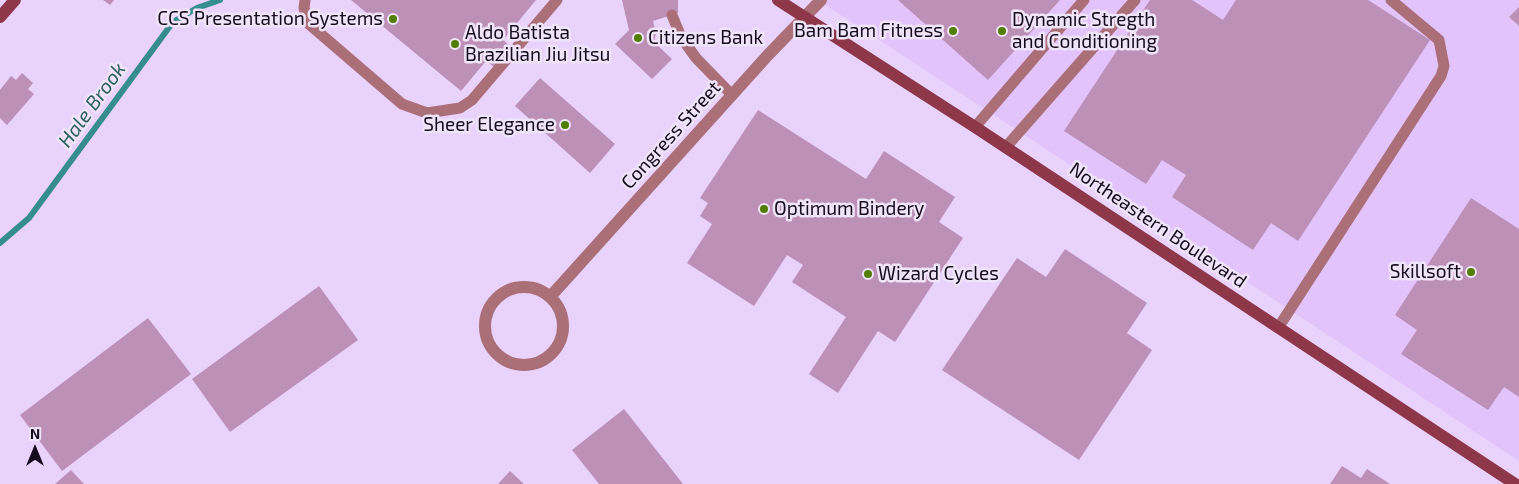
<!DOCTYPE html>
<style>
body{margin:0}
#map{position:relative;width:1519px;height:484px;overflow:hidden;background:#e9d2fb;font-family:"Exo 2",sans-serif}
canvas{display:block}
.north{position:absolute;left:10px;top:424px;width:50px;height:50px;-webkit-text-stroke:4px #f0e4f9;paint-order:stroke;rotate:0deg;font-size:14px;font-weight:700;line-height:20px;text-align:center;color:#150b1c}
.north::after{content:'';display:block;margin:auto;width:18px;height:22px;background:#150b1c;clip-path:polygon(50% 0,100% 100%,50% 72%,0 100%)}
</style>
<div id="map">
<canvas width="1519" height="484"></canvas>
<div class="north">N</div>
</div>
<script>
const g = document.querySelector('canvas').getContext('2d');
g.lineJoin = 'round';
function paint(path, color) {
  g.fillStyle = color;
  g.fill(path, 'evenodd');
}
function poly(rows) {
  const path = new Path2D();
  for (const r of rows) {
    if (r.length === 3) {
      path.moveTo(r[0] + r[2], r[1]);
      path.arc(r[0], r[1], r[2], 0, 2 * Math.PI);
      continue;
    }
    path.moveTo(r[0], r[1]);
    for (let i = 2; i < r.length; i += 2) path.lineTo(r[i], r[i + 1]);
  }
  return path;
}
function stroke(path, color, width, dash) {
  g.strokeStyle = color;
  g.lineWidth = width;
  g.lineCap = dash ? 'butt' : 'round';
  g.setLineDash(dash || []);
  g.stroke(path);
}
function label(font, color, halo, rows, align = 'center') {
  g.font = font + ' "Exo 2",sans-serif';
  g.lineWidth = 5;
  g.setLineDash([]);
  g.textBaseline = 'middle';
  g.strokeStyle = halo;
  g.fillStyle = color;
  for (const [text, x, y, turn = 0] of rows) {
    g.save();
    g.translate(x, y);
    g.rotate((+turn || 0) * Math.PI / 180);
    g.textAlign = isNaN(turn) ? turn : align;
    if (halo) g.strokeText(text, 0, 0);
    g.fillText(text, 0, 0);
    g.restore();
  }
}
paint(poly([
 [818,0,1519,0,1519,461,1049,151]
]), '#e3c3fc');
stroke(poly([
 [0,243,29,218,173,22,197,8,220,0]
]), '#368d8d', 6);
paint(poly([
 [103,0,114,0,110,5],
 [351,0,536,0,503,40,511,47,494,67,486,61,461,91],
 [622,0,678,0,678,13,653,21,656,33,654,42,672,59,652,79,615,44,629,30],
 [898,0,1060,0,988,80],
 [1150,0,1192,0,1223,20,1236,0,1368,0,1430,40,1298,241,1271,223,1253,250,1172,197,1186,175,1162,160,1146,184,1064,131],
 [1519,7,1519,26,1509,17],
 [22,73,33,83,28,89,34,94,7,125,0,118,0,90,11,76,16,80],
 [540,78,615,144,590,173,515,106],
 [758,110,866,179,884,151,955,197,939,222,963,238,895,342,878,331,838,393,809,374,846,317,792,282,803,265,787,255,754,306,687,263,712,224,700,216,708,203,700,198],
 [1471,198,1519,229,1519,397,1504,387,1488,410,1401,354,1417,330,1395,315],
 [1065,249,1147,303,1127,333,1152,350,1079,460,942,370,1017,258,1046,277],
 [319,286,358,340,230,432,192,379],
 [148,318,191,374,62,471,20,415],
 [624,409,683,484,599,484,572,450],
 [1342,466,1361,478,1367,469,1390,484,1330,484],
 [71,470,84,484,55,484],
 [510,471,524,484,498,484]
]), '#bc90b7');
stroke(poly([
 [305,0,304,8,309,24,402,104,427,113,460,108,472,100,557,0],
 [672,15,681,37,696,58,732,95],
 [975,127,1084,0],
 [1006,147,1135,0],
 [1278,328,1441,76,1444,66,1439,40,1391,0]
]), '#ab6f78', 11);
stroke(poly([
 [524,326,39],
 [550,297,768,55,821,0]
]), '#ab6f78', 12);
stroke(poly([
 [778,0,975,127,1515,484],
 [0,17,15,0]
]), '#8d3749', 12);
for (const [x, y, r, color] of [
 [393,19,5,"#517d01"],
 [953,31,5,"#517d01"],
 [1002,31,5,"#517d01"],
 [638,38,5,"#517d01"],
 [455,44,5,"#517d01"],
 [565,125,5,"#517d01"],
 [764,209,5,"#517d01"],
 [1471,272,5,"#517d01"],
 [868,274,5,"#517d01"]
]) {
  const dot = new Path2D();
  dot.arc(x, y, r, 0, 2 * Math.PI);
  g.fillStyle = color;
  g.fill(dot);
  stroke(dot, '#f0e4f9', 2);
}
label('19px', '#150b1c', '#f0e4f9', [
 ["CCS Presentation Systems",383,19,"right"],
 ["Dynamic Stregth",1012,20],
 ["and Conditioning",1012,42],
 ["Bam Bam Fitness",943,31,"right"],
 ["Aldo Batista",465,33],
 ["Brazilian Jiu Jitsu",465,55],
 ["Citizens Bank",648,38],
 ["Sheer Elegance",555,125,"right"],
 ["Optimum Bindery",774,209],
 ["Skillsoft",1461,272,"right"],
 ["Wizard Cycles",878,274]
], 'left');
label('19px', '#150b1c', '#f0e4f9', [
 ["Congress Street",671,135,-48],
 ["Northeastern Boulevard",1158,225,34]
]);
label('italic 20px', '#2c615e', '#f0e4f9', [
 ["Hale Brook",92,105,-54]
]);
</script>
